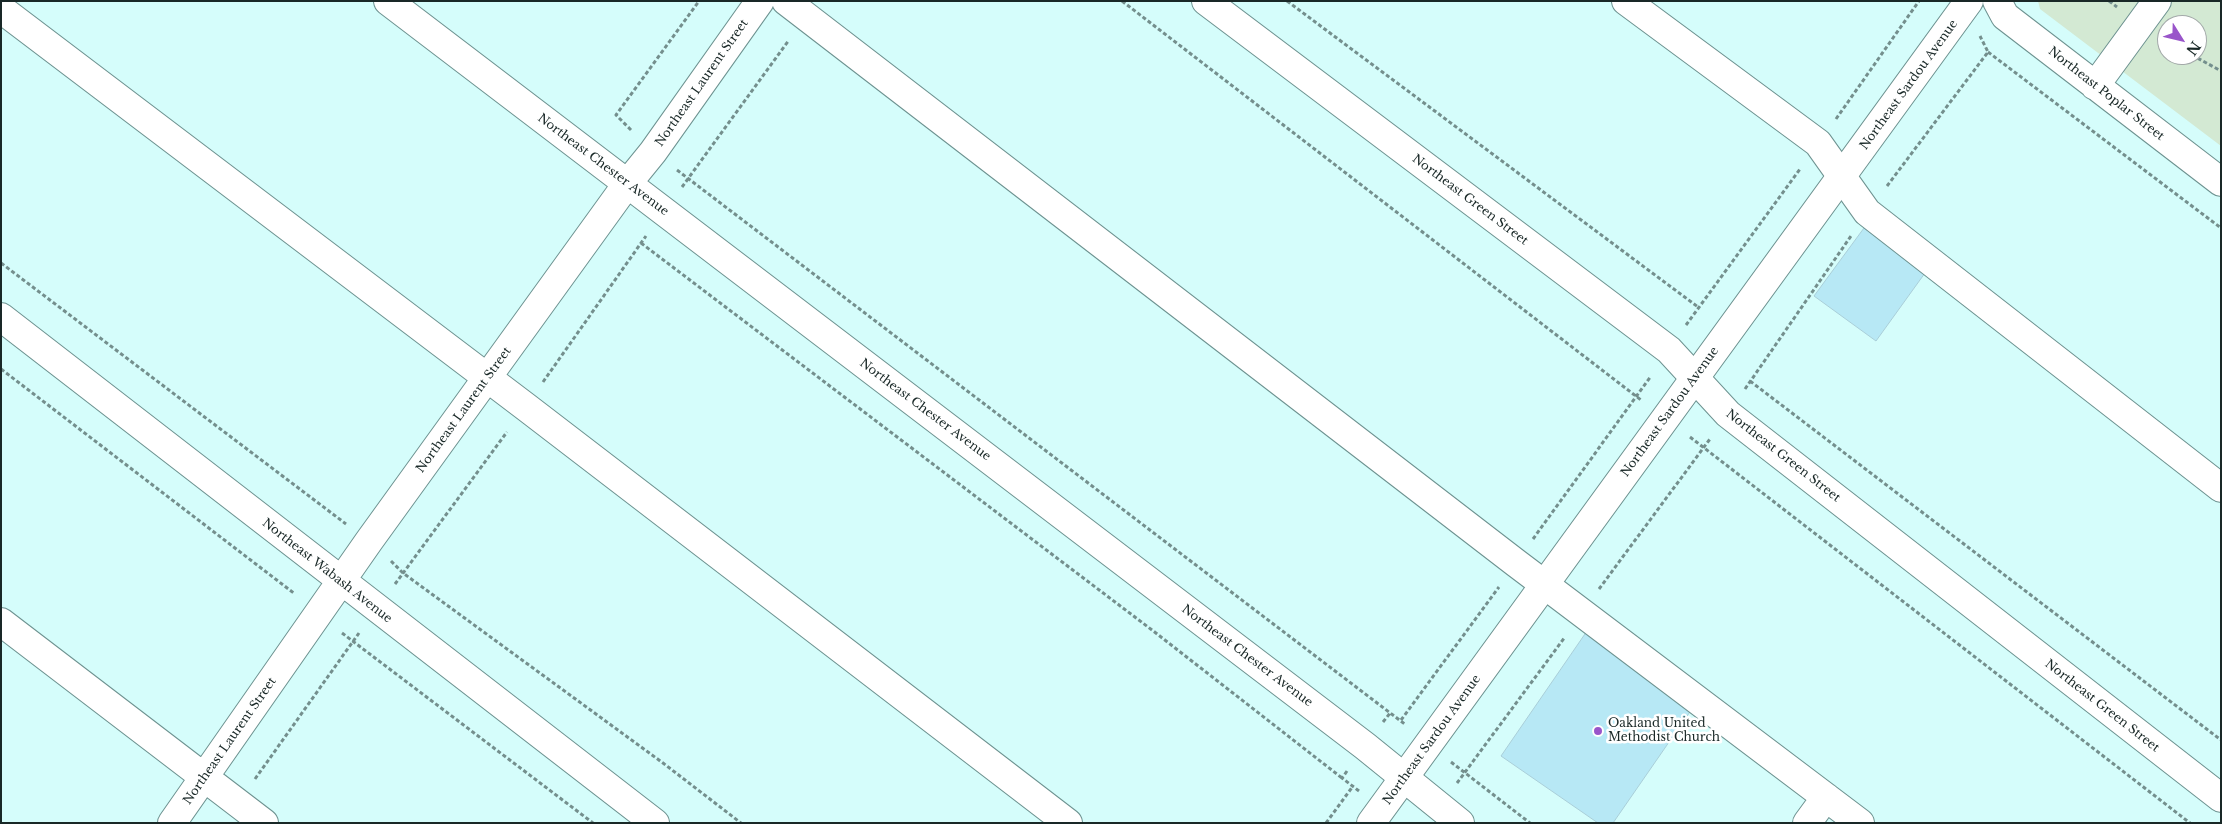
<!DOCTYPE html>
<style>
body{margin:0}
#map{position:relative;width:2222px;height:824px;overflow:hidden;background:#d5fdfb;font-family:"Libre Baskerville",serif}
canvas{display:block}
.frame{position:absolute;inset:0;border:2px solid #192827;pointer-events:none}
.north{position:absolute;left:2157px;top:15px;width:50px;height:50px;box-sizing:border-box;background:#fff;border:1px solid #a3a9a9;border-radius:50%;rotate:126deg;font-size:14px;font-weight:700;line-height:20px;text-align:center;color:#192827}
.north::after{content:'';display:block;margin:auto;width:18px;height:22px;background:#9955ca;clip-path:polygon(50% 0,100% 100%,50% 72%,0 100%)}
</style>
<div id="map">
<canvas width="2222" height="824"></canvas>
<div class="frame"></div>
<div class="north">N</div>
</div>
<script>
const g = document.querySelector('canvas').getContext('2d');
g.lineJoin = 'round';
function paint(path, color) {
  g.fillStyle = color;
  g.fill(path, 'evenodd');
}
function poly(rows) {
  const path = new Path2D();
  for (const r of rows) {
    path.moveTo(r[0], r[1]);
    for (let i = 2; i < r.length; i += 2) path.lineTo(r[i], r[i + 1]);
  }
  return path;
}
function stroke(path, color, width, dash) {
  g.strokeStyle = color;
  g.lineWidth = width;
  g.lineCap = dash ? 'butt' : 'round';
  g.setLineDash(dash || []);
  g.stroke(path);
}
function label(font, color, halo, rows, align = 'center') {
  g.font = font + ' "Libre Baskerville",serif';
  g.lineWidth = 5;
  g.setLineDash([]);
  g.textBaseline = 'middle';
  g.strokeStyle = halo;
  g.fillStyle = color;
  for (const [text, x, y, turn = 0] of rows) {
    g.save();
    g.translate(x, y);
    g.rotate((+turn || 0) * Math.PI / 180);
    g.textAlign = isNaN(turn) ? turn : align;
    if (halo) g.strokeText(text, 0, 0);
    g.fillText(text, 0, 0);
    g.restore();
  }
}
paint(poly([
 [2038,1,2221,1,2221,146,2040,9],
 [2167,25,2197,25,2197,55,2167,55]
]), '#d3e9d3');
const building = poly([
 [1864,228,1925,273,1876,341,1814,296,1864,228],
 [1587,631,1694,706,1613,823,1598,823,1501,756,1587,631]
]);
paint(building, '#b7e8f5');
stroke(building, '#a9ced8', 1);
const minor = poly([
 [388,1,1365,746,1460,823],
 [786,1,1516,563,1860,823],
 [1206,1,1669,350,1728,414,2221,798],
 [1626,1,1818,143,1867,212,2221,488],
 [1997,1,2005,16,2221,182],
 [1,9,526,407,1068,823],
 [2095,86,2157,1],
 [1,317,655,823],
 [1,622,264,823],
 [172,823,369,541,627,184,653,152,760,1],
 [1807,823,1826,797]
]);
const major = poly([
 [1371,823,1969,1]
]);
stroke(minor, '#6d9290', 30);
stroke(major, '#6d9290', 30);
stroke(poly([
 [1122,1,1641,400],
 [1287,1,1698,307],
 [2109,1,2117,7],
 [1988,52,2221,228],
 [2192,55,2221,71],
 [1836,119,1919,1],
 [631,130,616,115,699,1],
 [677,170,1406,725],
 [1887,186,1988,52,1980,36],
 [682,187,789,40],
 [641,243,1152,630,1342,778],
 [1,263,346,524],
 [1686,325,1800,169],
 [1,369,295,594],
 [1750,381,2221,740],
 [543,382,646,236],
 [1745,389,1851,236],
 [1690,437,2190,823],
 [1533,539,1651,376],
 [391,561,403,573,663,763,741,823],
 [395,584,507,432],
 [1599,589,1710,439],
 [342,633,593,823],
 [1401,720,1499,587],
 [1383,722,1391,712],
 [1451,762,1530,823],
 [1347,771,1342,778,1359,791],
 [255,779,359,633],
 [1457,783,1565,637],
 [1326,823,1353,786]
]), '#748f8d', 3, [4, 2.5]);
stroke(minor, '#fff', 28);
stroke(major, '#fff', 28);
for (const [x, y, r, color] of [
 [1598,731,5,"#9955ca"]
]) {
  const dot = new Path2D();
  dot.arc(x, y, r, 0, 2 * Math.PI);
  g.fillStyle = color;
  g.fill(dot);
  stroke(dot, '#fff', 2);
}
label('12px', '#192827', '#fff', [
 ["Northeast Laurent Street",702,83,-55],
 ["Northeast Sardou Avenue",1909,85,-54],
 ["Northeast Poplar Street",2106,94,38],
 ["Northeast Chester Avenue",603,165,37],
 ["Northeast Green Street",1470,200,37],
 ["Northeast Laurent Street",464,410,-54],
 ["Northeast Chester Avenue",925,410,37],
 ["Northeast Sardou Avenue",1670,412,-54],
 ["Northeast Green Street",1783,456,38],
 ["Northeast Wabash Avenue",327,571,38],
 ["Northeast Chester Avenue",1247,656,37],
 ["Northeast Green Street",2102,706,38],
 ["Northeast Sardou Avenue",1432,740,-54],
 ["Northeast Laurent Street",230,741,-55]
]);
label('12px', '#192827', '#fff', [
 ["Oakland United",1608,724],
 ["Methodist Church",1608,738]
], 'left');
</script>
